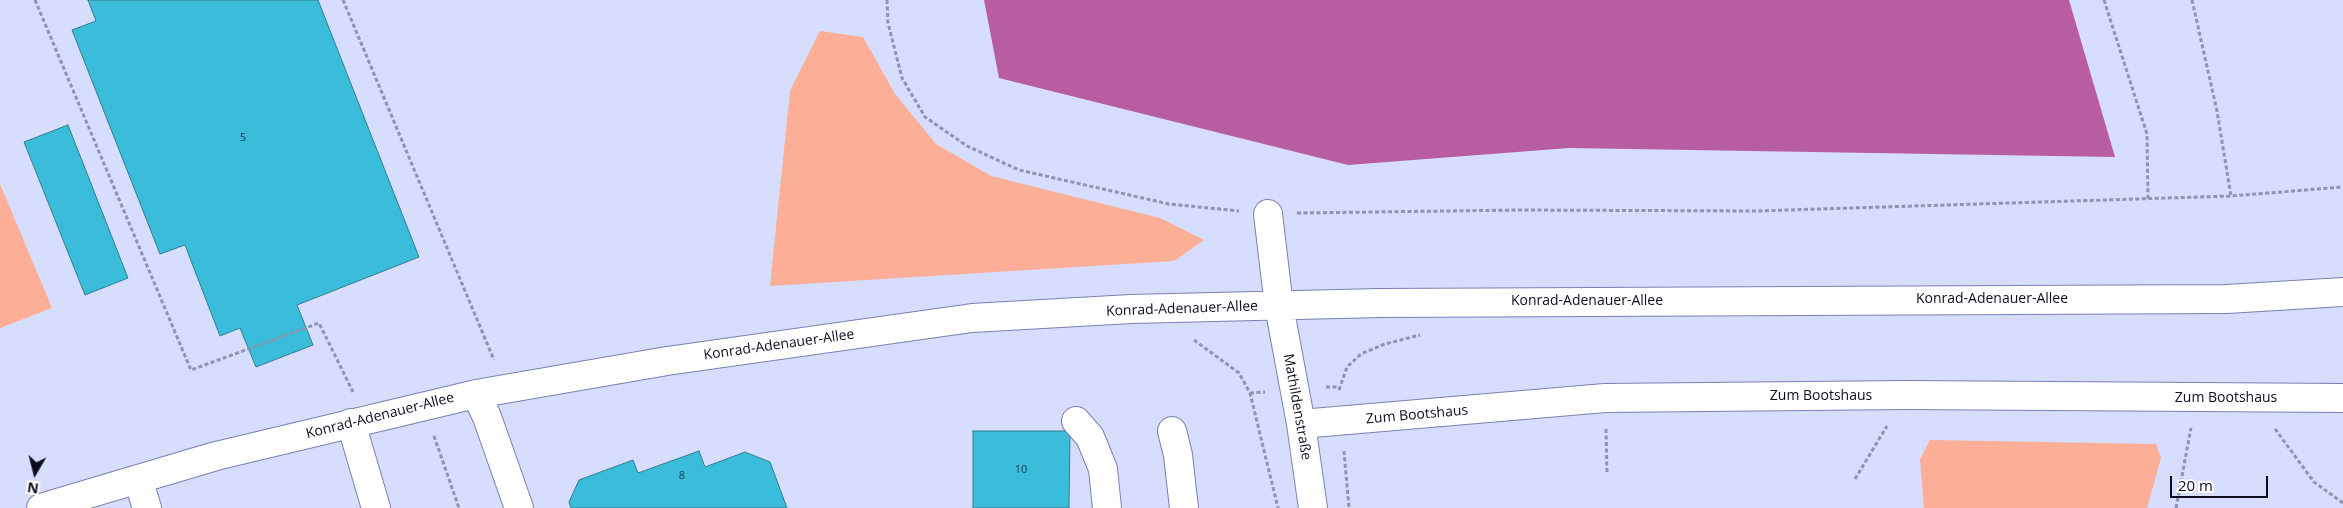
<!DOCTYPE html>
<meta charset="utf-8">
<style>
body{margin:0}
#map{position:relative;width:2343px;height:508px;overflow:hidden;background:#d6ddfd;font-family:"Open Sans",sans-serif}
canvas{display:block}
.north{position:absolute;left:10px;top:448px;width:50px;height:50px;-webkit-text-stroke:4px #fff;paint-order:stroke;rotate:188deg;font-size:14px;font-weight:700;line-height:20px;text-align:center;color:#0b0d1f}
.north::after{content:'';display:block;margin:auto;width:18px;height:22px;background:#0b0d1f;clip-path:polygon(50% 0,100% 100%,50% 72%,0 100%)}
.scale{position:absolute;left:2170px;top:476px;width:98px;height:22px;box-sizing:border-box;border:2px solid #0b0d1f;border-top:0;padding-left:6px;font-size:15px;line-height:18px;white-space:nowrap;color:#0b0d1f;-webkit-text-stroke:4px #fff;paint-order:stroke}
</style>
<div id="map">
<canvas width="2343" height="508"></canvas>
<div class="north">N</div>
<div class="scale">20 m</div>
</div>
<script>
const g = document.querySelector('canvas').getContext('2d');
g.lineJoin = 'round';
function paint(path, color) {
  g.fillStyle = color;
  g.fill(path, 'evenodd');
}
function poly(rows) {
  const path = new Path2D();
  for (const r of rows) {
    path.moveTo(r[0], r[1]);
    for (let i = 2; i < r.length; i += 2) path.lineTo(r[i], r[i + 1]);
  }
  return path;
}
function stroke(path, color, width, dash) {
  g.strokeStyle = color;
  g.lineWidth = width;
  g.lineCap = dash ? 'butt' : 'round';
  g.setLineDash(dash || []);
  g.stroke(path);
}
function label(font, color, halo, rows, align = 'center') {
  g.font = font + ' "Open Sans",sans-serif';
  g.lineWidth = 4;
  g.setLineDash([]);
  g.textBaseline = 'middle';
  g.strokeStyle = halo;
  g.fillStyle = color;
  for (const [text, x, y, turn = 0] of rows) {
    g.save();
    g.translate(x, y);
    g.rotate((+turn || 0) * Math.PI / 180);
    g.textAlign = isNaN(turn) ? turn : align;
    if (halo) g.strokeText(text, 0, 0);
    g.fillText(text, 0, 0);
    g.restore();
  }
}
paint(poly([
 [820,31,863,37,895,94,936,144,991,176,1160,218,1204,240,1174,261,770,286,790,91],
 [0,184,52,308,0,328],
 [1930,440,2156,444,2161,458,2147,508,1924,508,1920,459]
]), '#fdae97');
paint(poly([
 [984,0,2069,0,2115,157,1569,148,1348,165,999,78]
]), '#b95da3');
const building = poly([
 [88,0,318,0,419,257,297,305,313,345,256,367,240,328,220,336,185,245,160,254,72,30,96,21,88,0],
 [68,125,128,278,85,295,24,142,68,125],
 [973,431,1070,431,1069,508,973,508,973,431],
 [699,451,705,467,745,452,770,462,787,508,571,508,569,502,579,480,633,460,638,473,699,451]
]);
paint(building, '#39bddb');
stroke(building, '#337b8d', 1);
const minor = poly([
 [1268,214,1279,306,1301,424,1313,508],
 [476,394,487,417,519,508],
 [1076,421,1090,437,1103,469,1107,508],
 [351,423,376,508],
 [1301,424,1605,398,1906,395,2343,398],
 [1172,431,1178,455,1184,508],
 [138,479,147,508],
 [41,508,216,456,476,394,667,361,972,318,1131,309,1380,303,2227,299,2343,292]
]);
stroke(minor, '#7981b3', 30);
stroke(poly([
 [35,0,191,370,319,323,353,392],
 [343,0,494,360],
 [887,0,888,23,902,78,925,117,967,146,1019,170,1169,204,1239,211],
 [2104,0,2147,134,2148,200],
 [2192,0,2217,111,2231,196],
 [1297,213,1520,210,1756,211,2231,196,2343,187],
 [1194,340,1239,373,1250,393,1278,508],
 [1326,387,1339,387],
 [1339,390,1347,367,1361,354,1385,344,1420,335],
 [1250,393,1265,392],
 [1606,429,1607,473],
 [2275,429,2314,482,2343,503],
 [434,436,459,508],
 [1344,451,1349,508],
 [1855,479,1887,426],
 [2176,508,2191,428]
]), '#8e93ae', 3, [4, 2.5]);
stroke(minor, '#fff', 28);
label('11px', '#16394e', null, [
 ["5",243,138],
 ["10",1021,470],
 ["8",682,476]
]);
label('14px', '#0b0d1f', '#fff', [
 ["Konrad-Adenauer-Allee",1992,299],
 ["Konrad-Adenauer-Allee",1587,301],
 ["Konrad-Adenauer-Allee",1182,309,-2],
 ["Konrad-Adenauer-Allee",779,345,-8],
 ["Zum Bootshaus",1821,396],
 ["Zum Bootshaus",2226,398],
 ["Mathildenstraße",1297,407,80],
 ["Zum Bootshaus",1417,415,-5],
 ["Konrad-Adenauer-Allee",380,416,-14]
]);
</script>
